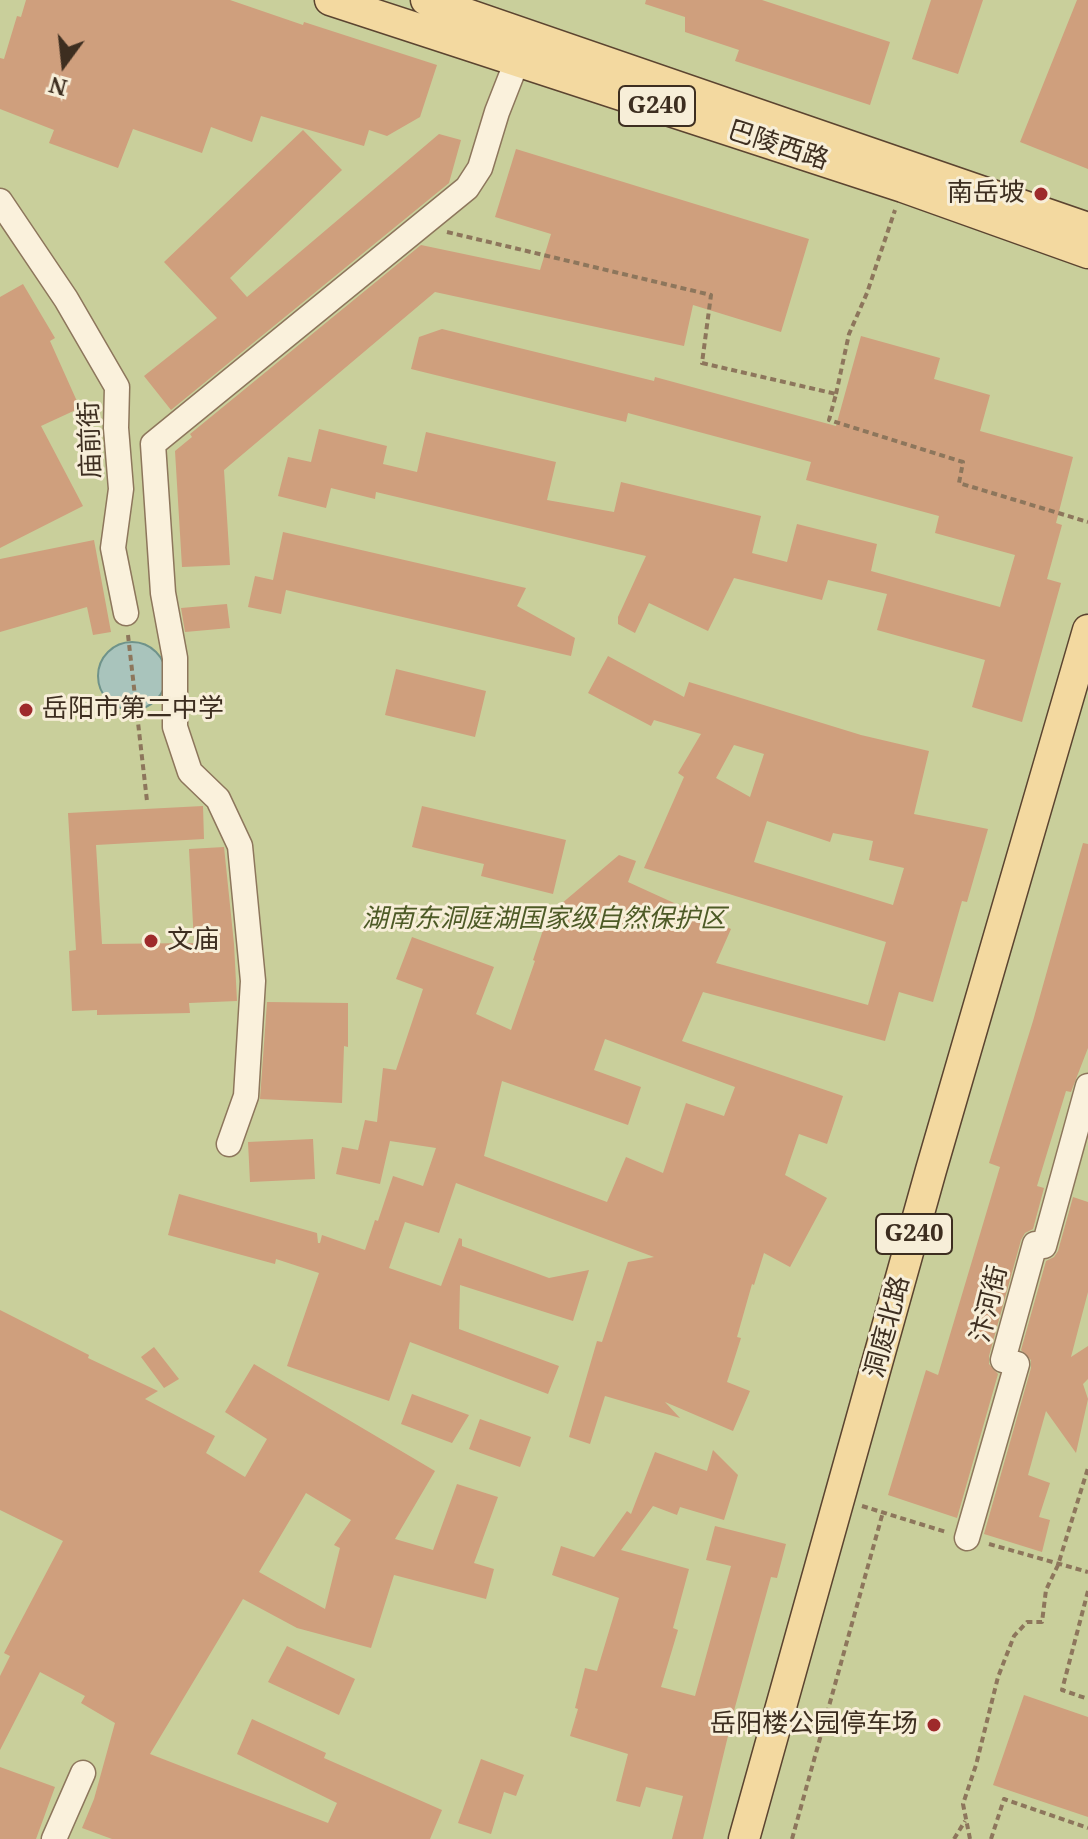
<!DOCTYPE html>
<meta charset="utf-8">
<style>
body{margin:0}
#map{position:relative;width:1088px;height:1839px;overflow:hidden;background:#f0e4c8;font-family:"Noto Serif",serif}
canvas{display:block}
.north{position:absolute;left:24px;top:24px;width:80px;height:80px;-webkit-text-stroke:6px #f7eed8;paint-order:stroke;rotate:195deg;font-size:22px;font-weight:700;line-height:32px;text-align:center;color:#3d2e20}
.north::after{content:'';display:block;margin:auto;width:28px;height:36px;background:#3d2e20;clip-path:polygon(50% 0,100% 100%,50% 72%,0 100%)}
</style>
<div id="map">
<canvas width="1088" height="1839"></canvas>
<div class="north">N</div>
</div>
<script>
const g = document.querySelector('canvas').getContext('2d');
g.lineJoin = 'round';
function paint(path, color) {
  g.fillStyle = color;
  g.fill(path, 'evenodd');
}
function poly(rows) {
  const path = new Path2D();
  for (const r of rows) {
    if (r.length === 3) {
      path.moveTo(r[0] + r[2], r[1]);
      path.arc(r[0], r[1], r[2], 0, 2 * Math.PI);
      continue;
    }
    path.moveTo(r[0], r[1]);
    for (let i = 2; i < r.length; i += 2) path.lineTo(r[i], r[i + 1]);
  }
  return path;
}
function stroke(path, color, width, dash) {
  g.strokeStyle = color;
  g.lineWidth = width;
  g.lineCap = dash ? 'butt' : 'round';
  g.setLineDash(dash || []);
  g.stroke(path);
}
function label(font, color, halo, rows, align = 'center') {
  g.font = font + ' "Noto Serif","Noto Sans SC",serif';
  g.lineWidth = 6;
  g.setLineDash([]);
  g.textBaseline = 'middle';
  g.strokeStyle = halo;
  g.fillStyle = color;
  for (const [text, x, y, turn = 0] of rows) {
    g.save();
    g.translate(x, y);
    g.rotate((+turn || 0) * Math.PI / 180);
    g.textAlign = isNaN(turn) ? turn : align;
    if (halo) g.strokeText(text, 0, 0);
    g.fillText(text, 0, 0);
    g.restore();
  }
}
paint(poly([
 [0,0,1088,0,1088,1839,0,1839]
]), '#c9cf9b');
const water = poly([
 [132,676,34]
]);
paint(water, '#a9c4bc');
stroke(water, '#6f938a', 2);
paint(poly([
 [26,0,230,0,303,25,304,22,437,65,420,117,387,136,369,130,364,146,261,116,252,142,211,127,202,153,133,129,118,168,49,143,54,130,0,109,0,58,4,59,17,16,21,17],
 [646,0,762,0,890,42,870,105,735,61,739,50,685,32,685,17,645,4],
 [931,0,983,0,958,74,912,59],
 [1077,0,1088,0,1088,169,1020,142],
 [303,130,342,170,230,278,247,297,439,134,461,140,449,183,171,410,144,376,217,318,164,262],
 [516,149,809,239,781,332,693,305,684,346,435,292,224,470,230,565,182,567,175,451,192,437,190,434,421,245,540,270,551,234,495,217],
 [23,284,55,338,50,341,80,408,41,426,83,506,0,548,0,297],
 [442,329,654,381,655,377,836,426,861,336,940,358,934,379,990,395,980,431,1073,457,1056,523,1062,525,1047,579,1061,583,1022,722,972,707,985,660,877,630,887,594,828,580,822,600,734,578,708,631,649,603,635,633,618,624,618,617,646,556,376,492,375,499,331,488,326,508,278,496,288,457,311,462,319,429,387,446,383,464,417,472,426,432,556,462,547,500,614,512,621,482,761,516,752,553,787,562,797,524,877,544,871,571,1000,607,1015,555,935,533,939,516,806,480,811,462,628,413,626,422,411,369,419,337],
 [283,532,526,588,517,606,575,638,571,656,286,590,281,614,248,607,255,576,273,580],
 [94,540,111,632,93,635,87,607,0,632,0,559],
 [227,604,230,628,185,632,181,608],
 [608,656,684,697,689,682,861,735,929,751,914,814,988,829,967,902,962,901,933,1002,899,992,885,1041,703,992,682,1041,843,1096,827,1144,799,1134,785,1175,827,1198,790,1267,764,1253,754,1285,752,1284,737,1337,741,1338,727,1382,750,1391,733,1431,665,1402,680,1418,605,1396,590,1444,569,1437,597,1341,602,1342,628,1262,654,1257,456,1183,439,1233,405,1222,389,1268,441,1286,459,1238,462,1239,462,1246,549,1278,589,1270,573,1321,460,1285,459,1329,559,1366,548,1394,410,1342,389,1401,287,1366,319,1273,276,1259,275,1264,168,1235,179,1194,317,1233,318,1243,320,1243,322,1235,365,1250,375,1220,378,1221,393,1176,423,1186,436,1148,390,1141,380,1184,336,1174,342,1147,358,1150,365,1120,377,1122,383,1068,396,1070,423,989,396,979,412,937,494,967,476,1014,511,1030,535,961,533,960,548,915,619,855,636,861,628,882,731,929,716,963,868,1005,886,942,644,868,684,777,678,773,701,734,654,720,651,726,588,693],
 [734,745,764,754,750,797,716,778],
 [767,821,830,842,833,833,873,841,869,860,904,868,893,905,754,862],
 [605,1039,735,1087,724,1116,686,1103,663,1173,626,1157,607,1202,484,1156,502,1081,628,1125,641,1087,594,1070],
 [396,669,486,691,475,737,385,715],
 [203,806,204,839,96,845,102,944,194,943,189,849,224,847,234,944,237,1001,189,1003,190,1013,97,1015,97,1010,72,1011,69,951,76,950,68,813],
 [422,806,566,840,553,894,481,876,484,864,412,847],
 [1083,843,1088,844,1088,1048,1071,1092,1066,1091,1037,1186,1044,1188,1033,1229,1025,1233,1021,1240,989,1356,989,1364,998,1374,957,1518,888,1495,926,1370,938,1375,1000,1167,989,1163,1033,1021],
 [267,1002,348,1003,348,1047,344,1046,342,1103,260,1099],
 [313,1139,315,1179,250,1182,248,1142],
 [1073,1197,1088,1202,1088,1292,1071,1357,1088,1346,1088,1379,1083,1384,1088,1399,1076,1453,1046,1411,1028,1475,1050,1483,1039,1517,1050,1520,1042,1552,984,1534,1031,1368,1031,1360,1021,1350,1046,1261,1054,1257,1058,1251],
 [0,1310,89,1355,88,1358,158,1391,145,1399,215,1436,206,1453,245,1477,267,1439,225,1412,254,1364,435,1471,395,1539,433,1550,457,1484,498,1497,474,1563,494,1569,486,1599,394,1575,371,1648,297,1628,243,1599,150,1754,328,1823,337,1803,237,1754,252,1719,326,1753,324,1758,442,1810,430,1839,112,1839,82,1828,94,1799,115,1723,81,1703,85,1696,40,1672,0,1750,0,1676,10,1656,4,1653,63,1541,0,1510],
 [306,1493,351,1520,334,1545,340,1548,325,1609,259,1572],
 [154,1347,179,1379,164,1388,141,1357],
 [412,1394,469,1415,452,1443,401,1424],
 [480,1419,531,1437,520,1467,469,1449],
 [713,1450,738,1475,724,1520,680,1507,677,1515,653,1506,621,1550,689,1569,673,1628,678,1630,661,1687,695,1696,731,1566,706,1560,715,1526,786,1544,777,1578,771,1577,735,1707,703,1839,672,1839,683,1796,646,1787,640,1807,616,1801,628,1754,570,1736,578,1709,575,1708,585,1668,597,1671,619,1598,552,1575,561,1546,594,1557,627,1511,631,1514,655,1452,707,1471],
 [287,1646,355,1679,339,1715,268,1682],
 [1024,1695,1088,1717,1088,1817,993,1785],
 [481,1759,524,1775,516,1796,504,1792,491,1834,458,1823],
 [0,1767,55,1787,36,1839,0,1839]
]), '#cf9f7d');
const minor = poly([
 [0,201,66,299,117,387,116,428,121,489,113,548,126,613],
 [229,1144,246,1096,253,981,240,846,218,799,190,772,175,727,175,658,163,593,153,444,467,188,480,168,497,112,517,61],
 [967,1538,1017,1364,1003,1360,1035,1244,1044,1246,1088,1086],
 [54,1839,83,1773]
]);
const major = poly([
 [330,0,903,187,1088,253],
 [426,0,1088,228],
 [744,1839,931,1170,1088,630]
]);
stroke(minor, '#8d765c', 27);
stroke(major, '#5b4430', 33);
stroke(poly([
 [447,232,711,295,702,363,836,394,829,420,963,462,959,483,1088,522],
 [836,394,849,334,867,293,895,210],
 [128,635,147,801],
 [862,1506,946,1532],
 [989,1544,1088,1572],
 [1088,1591,1062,1690,1088,1699],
 [792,1839,883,1512],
 [954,1839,965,1821],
 [970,1839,963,1804,976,1765,998,1677,1014,1636,1027,1622,1042,1622,1046,1590,1058,1565,1088,1468],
 [991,1839,1004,1799,1088,1828]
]), '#8d765c', 4, [6, 4]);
stroke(minor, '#faf1dc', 24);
stroke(major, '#f3d9a0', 30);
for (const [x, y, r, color] of [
 [1041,194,8,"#9e2a2b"],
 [26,710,8,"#9e2a2b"],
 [151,941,8,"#9e2a2b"],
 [934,1725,8,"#9e2a2b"]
]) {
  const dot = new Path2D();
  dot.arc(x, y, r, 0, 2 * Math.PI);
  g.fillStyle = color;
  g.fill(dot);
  stroke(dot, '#f7eed8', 3);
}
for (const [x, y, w] of [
 [657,106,76],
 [914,1234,76]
]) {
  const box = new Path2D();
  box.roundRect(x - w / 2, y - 20, w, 40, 6);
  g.fillStyle = '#f7eed8';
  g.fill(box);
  stroke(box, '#3d2e20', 2);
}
label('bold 24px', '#3d2e20', null, [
 ["G240",657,106],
 ["G240",914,1234]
]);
label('26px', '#3d2e20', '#f7eed8', [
 ["巴陵西路",778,146,18],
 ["庙前街",91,440,-92],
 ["汴河街",990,1304,-76],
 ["洞庭北路",888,1327,-75]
]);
label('26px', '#3d2e20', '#f7eed8', [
 ["南岳坡",1025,194],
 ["岳阳市第二中学",42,710,"left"],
 ["文庙",167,941,"left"],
 ["岳阳楼公园停车场",918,1725]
], 'right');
label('italic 26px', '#4d5a26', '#f7eed8', [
 ["湖南东洞庭湖国家级自然保护区",544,920]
]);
</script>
